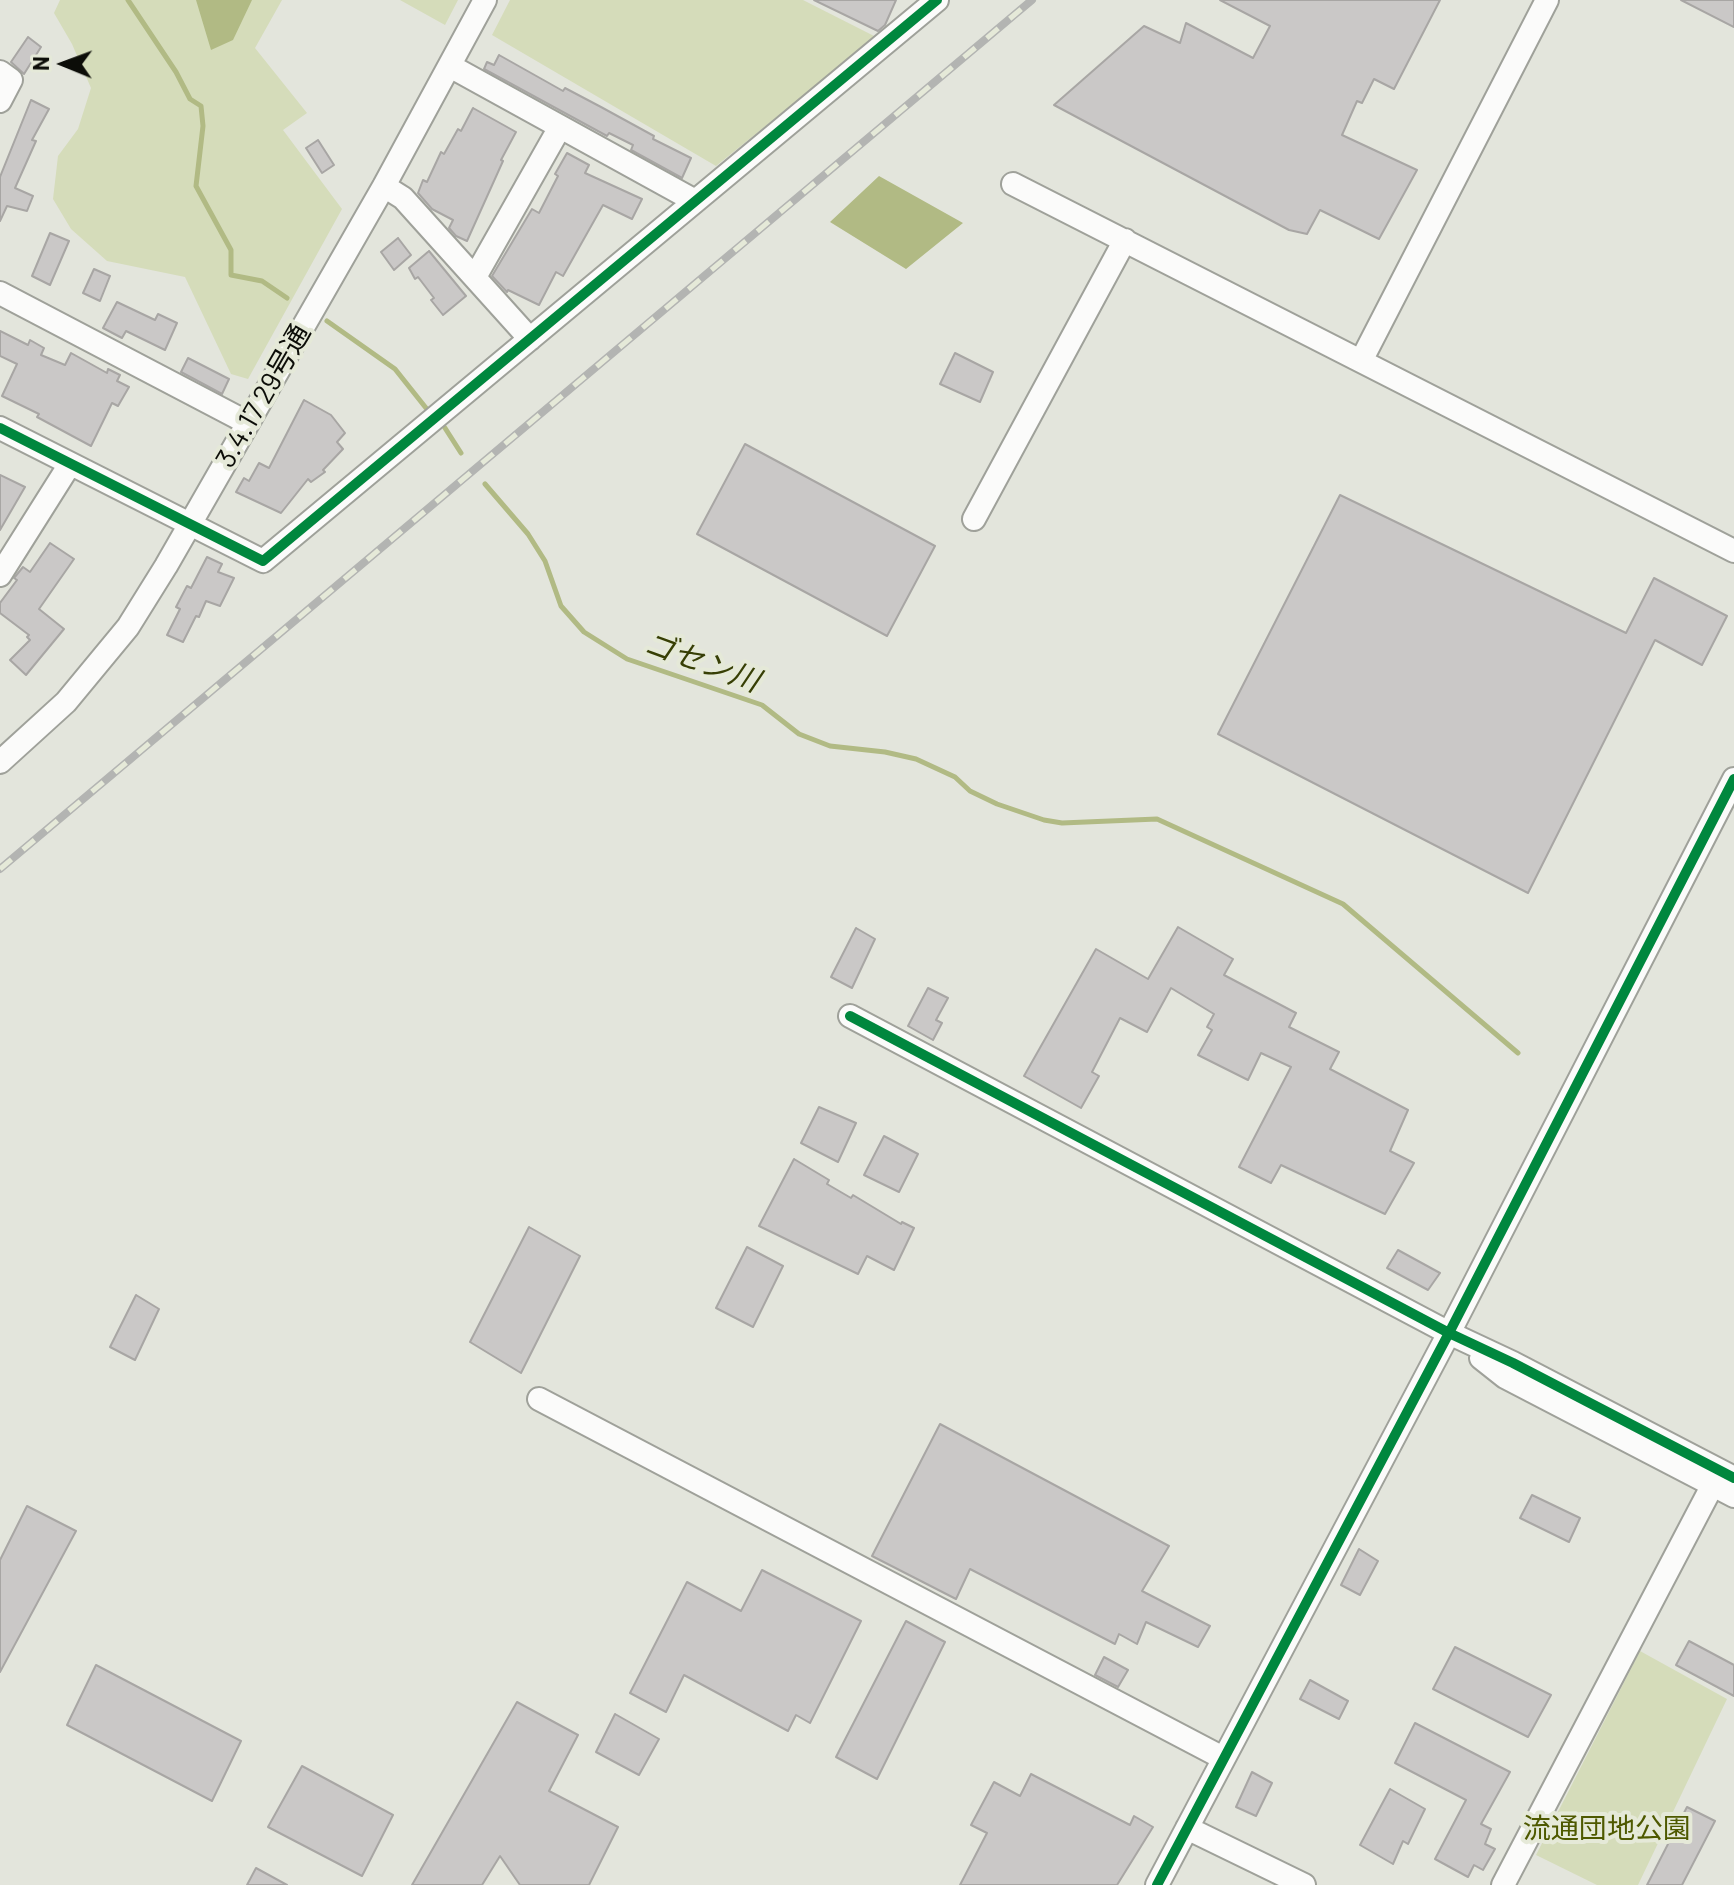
<!DOCTYPE html>
<meta charset="utf-8">
<style>
body{margin:0}
#map{position:relative;width:1734px;height:1885px;overflow:hidden;background:#e3e5dc;font-family:Barlow,sans-serif}
canvas{display:block}
.north{position:absolute;left:24px;top:24px;width:80px;height:80px;-webkit-text-stroke:6px #e5e9d8;paint-order:stroke;rotate:271deg;font-size:22px;font-weight:700;line-height:32px;text-align:center;color:#0c0d08}
.north::after{content:'';display:block;margin:auto;width:28px;height:36px;background:#0c0d08;clip-path:polygon(50% 0,100% 100%,50% 72%,0 100%)}
</style>
<div id="map">
<canvas width="1734" height="1885"></canvas>
<div class="north">N</div>
</div>
<script>
const g = document.querySelector('canvas').getContext('2d');
g.lineJoin = 'round';
function paint(path, color) {
  g.fillStyle = color;
  g.fill(path, 'evenodd');
}
function poly(rows) {
  const path = new Path2D();
  for (const r of rows) {
    path.moveTo(r[0], r[1]);
    for (let i = 2; i < r.length; i += 2) path.lineTo(r[i], r[i + 1]);
  }
  return path;
}
function stroke(path, color, width, dash) {
  g.strokeStyle = color;
  g.lineWidth = width;
  g.lineCap = dash ? 'butt' : 'round';
  g.setLineDash(dash || []);
  g.stroke(path);
}
function label(font, color, halo, rows, align = 'center') {
  g.font = font + ' Barlow,"Noto Sans JP",sans-serif';
  g.lineWidth = 8;
  g.setLineDash([]);
  g.textBaseline = 'middle';
  g.strokeStyle = halo;
  g.fillStyle = color;
  for (const [text, x, y, turn = 0] of rows) {
    g.save();
    g.translate(x, y);
    g.rotate((+turn || 0) * Math.PI / 180);
    g.textAlign = isNaN(turn) ? turn : align;
    if (halo) g.strokeText(text, 0, 0);
    g.fillText(text, 0, 0);
    g.restore();
  }
}
paint(poly([
 [60,0,282,0,255,48,307,113,283,130,342,209,248,379,231,374,185,277,107,261,71,229,53,199,58,156,78,129,91,88,72,44,54,13],
 [400,0,458,0,445,25],
 [510,0,803,0,876,37,716,166,492,35],
 [1640,1651,1727,1699,1638,1885,1597,1885,1536,1855]
]), '#d5dcba');
paint(poly([
 [196,0,252,0,233,40,211,50],
 [879,176,963,223,906,269,830,222]
]), '#b1ba84');
stroke(poly([
 [128,0,176,72,190,99,201,106,203,126,196,186,231,250,231,275,262,281,287,298],
 [327,321,395,369,426,408],
 [445,428,461,453],
 [485,484,528,534,545,561,561,606,584,632,627,659,762,705,799,734,830,746,885,752,916,759,955,777,970,791,997,804,1044,820,1062,823,1157,819,1343,904,1518,1053]
]), '#b1ba84', 5);
const building = poly([
 [814,0,896,0,885,25,878,31,814,0],
 [1220,0,1440,0,1394,89,1374,79,1362,103,1357,101,1342,135,1417,170,1379,239,1320,210,1307,234,1289,230,1054,105,1144,26,1180,43,1186,23,1253,58,1270,26,1220,0],
 [1681,0,1734,0,1734,27,1681,0],
 [28,37,41,47,24,74,11,62,28,37],
 [499,55,563,91,565,88,601,107,654,136,653,139,691,158,682,178,631,150,633,145,609,133,607,136,484,69,487,62,494,65,499,55],
 [31,100,49,109,32,140,36,141,15,188,33,196,27,211,7,206,0,221,0,177,31,100],
 [473,108,516,132,501,160,503,161,467,241,456,236,449,228,453,220,432,209,418,193,423,180,427,182,441,152,444,154,458,129,461,131,473,108],
 [318,140,334,165,322,173,306,148,318,140],
 [567,153,589,165,585,173,642,199,632,219,603,205,563,276,556,272,539,305,508,290,507,292,492,276,532,209,539,213,558,176,555,174,567,153],
 [50,233,69,241,50,285,32,276,50,233],
 [398,238,411,255,394,270,381,252,398,238],
 [429,251,466,296,443,315,431,300,434,298,418,277,415,279,409,268,429,251],
 [94,269,110,276,100,301,83,293,94,269],
 [117,302,155,320,158,314,177,323,165,350,126,331,122,338,103,328,117,302],
 [0,331,28,345,30,340,44,348,41,355,65,365,71,353,107,373,108,369,120,375,117,381,129,387,118,406,112,403,91,446,37,417,39,414,2,396,17,364,0,356,0,331],
 [955,353,993,372,980,402,940,384,955,353],
 [188,358,229,379,222,394,181,372,188,358],
 [304,400,331,415,345,433,337,442,343,449,323,470,325,472,311,482,308,479,281,513,236,492,244,478,249,481,259,463,269,468,304,400],
 [745,444,935,546,887,636,697,534,745,444],
 [0,475,25,487,0,530,0,475],
 [1340,495,1626,633,1654,578,1727,616,1702,665,1655,640,1528,893,1218,734,1340,495],
 [50,543,74,559,39,609,64,629,26,675,10,660,30,640,27,637,29,635,0,613,0,603,17,580,14,578,23,567,30,572,50,543],
 [207,557,222,564,218,572,234,578,220,606,206,601,199,617,196,616,183,642,167,635,180,609,176,607,187,586,191,588,207,557],
 [1178,927,1233,959,1224,975,1296,1013,1289,1027,1339,1052,1330,1069,1408,1110,1390,1151,1414,1163,1385,1214,1281,1165,1271,1183,1239,1167,1291,1067,1261,1053,1248,1080,1198,1055,1212,1030,1207,1027,1214,1014,1171,988,1147,1032,1120,1018,1092,1072,1099,1076,1081,1108,1024,1076,1096,949,1148,979,1178,927],
 [856,928,875,939,852,988,831,977,856,928],
 [928,988,948,998,936,1020,942,1023,933,1040,908,1026,928,988],
 [819,1107,856,1123,838,1162,801,1143,819,1107],
 [884,1136,918,1154,899,1192,864,1175,884,1136],
 [794,1159,829,1180,827,1184,851,1198,853,1195,901,1224,902,1222,914,1228,894,1270,867,1256,858,1274,759,1226,794,1159],
 [529,1227,580,1256,521,1373,470,1342,529,1227],
 [747,1247,783,1266,753,1327,716,1308,747,1247],
 [1398,1250,1440,1273,1428,1290,1387,1268,1398,1250],
 [136,1295,159,1309,135,1360,110,1347,136,1295],
 [940,1424,1169,1546,1142,1591,1210,1626,1198,1647,1146,1622,1137,1644,1119,1634,1115,1644,970,1569,956,1599,872,1556,940,1424],
 [1532,1495,1580,1518,1569,1542,1520,1518,1532,1495],
 [27,1506,76,1531,0,1672,0,1560,27,1506],
 [1359,1549,1378,1561,1360,1595,1341,1585,1359,1549],
 [762,1570,861,1621,810,1723,796,1715,788,1731,684,1675,666,1712,630,1693,687,1582,741,1611,762,1570],
 [906,1621,945,1642,877,1779,836,1757,906,1621],
 [1689,1641,1734,1665,1734,1696,1676,1665,1689,1641],
 [1455,1647,1551,1695,1528,1737,1433,1689,1455,1647],
 [1104,1657,1128,1670,1118,1687,1095,1675,1104,1657],
 [96,1665,241,1741,212,1801,67,1725,96,1665],
 [1310,1680,1348,1701,1339,1719,1300,1699,1310,1680],
 [517,1702,578,1735,549,1791,618,1827,589,1885,520,1885,500,1856,482,1885,412,1885,517,1702],
 [615,1714,659,1739,639,1775,596,1752,615,1714],
 [1415,1723,1510,1772,1481,1824,1491,1829,1485,1844,1495,1849,1483,1870,1474,1865,1468,1877,1435,1859,1466,1800,1395,1763,1415,1723],
 [302,1766,393,1815,362,1876,268,1827,302,1766],
 [1252,1772,1272,1783,1256,1816,1236,1807,1252,1772],
 [1031,1774,1130,1825,1134,1816,1153,1827,1117,1885,960,1885,987,1833,971,1825,994,1782,1020,1796,1031,1774],
 [1390,1789,1425,1809,1408,1844,1403,1841,1393,1864,1360,1845,1390,1789],
 [1687,1807,1715,1821,1682,1885,1647,1885,1687,1807],
 [256,1868,287,1885,247,1885,256,1868]
]);
paint(building, '#cac8c7');
stroke(building, '#a8a6a4', 2);
const minor = poly([
 [450,66,695,201],
 [0,72,11,80,0,101],
 [1013,184,1734,551],
 [384,186,403,198,530,339],
 [475,277,560,127],
 [0,293,248,423],
 [1361,361,1547,0],
 [0,428,263,561,937,0],
 [974,519,1125,240],
 [0,575,70,464],
 [0,762,66,702,128,627,166,566,384,186,485,0],
 [850,1016,1449,1333,1513,1363,1734,1478],
 [1481,1358,1505,1377,1734,1496],
 [539,1399,1223,1758],
 [1187,1828,1304,1885],
 [1157,1885,1449,1333,1734,779],
 [1503,1885,1720,1471]
]);
stroke(minor, '#9fa19a', 26);
stroke(minor, '#fbfbfa', 22);
const rail = poly([
 [0,869,1032,0]
]);
stroke(rail, '#b3b4b2', 8);
stroke(rail, '#e5e9d8', 5, [15]);
stroke(poly([
 [0,428,263,561,937,0],
 [850,1016,1449,1333,1513,1363,1734,1478],
 [1157,1885,1449,1333,1734,779]
]), '#00873e', 10);
label('28px', '#0c0d08', '#e5e9d8', [
 ["3.4.17 29号通",263,396,-60]
]);
label('28px', '#4e5900', '#e5e9d8', [
 ["流通団地公園",1607,1829]
]);
label('italic 30px', '#373f05', '#e5e9d8', [
 ["ゴセン川",702,662,20]
]);
</script>
